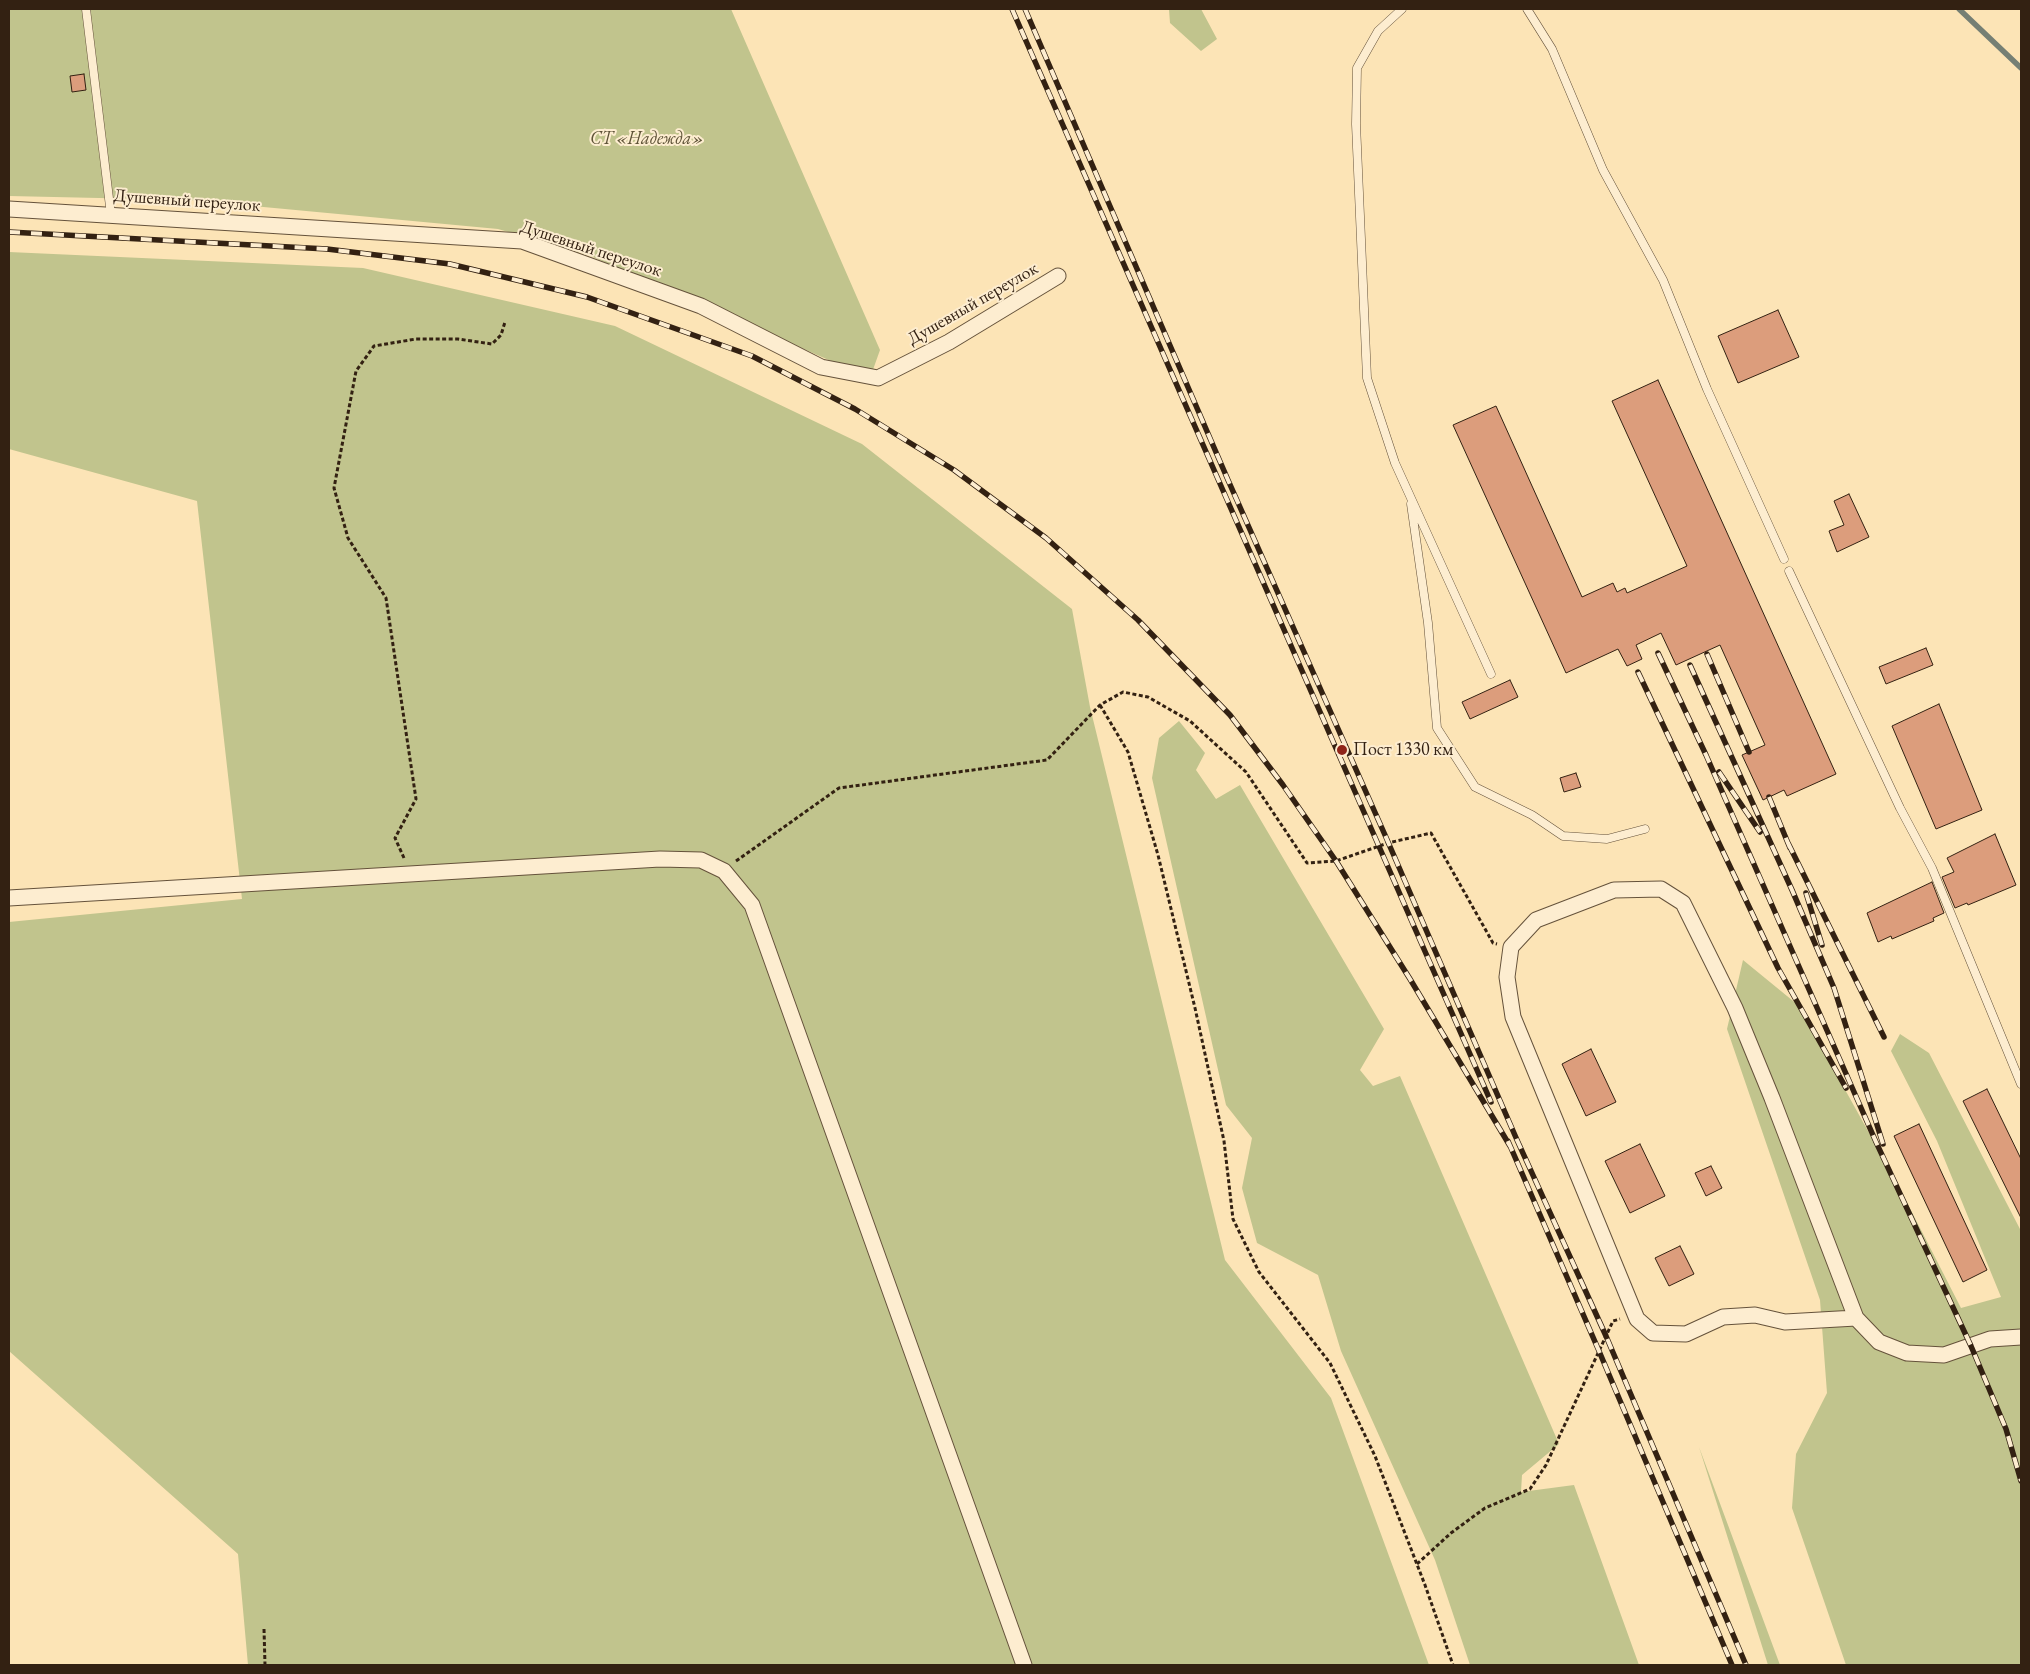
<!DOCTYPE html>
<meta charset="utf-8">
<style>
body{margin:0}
#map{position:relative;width:2030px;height:1674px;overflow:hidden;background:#fce4b6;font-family:"EB Garamond",serif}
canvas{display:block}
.frame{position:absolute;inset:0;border:10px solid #332112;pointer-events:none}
</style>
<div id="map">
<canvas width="2030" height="1674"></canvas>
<div class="frame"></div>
</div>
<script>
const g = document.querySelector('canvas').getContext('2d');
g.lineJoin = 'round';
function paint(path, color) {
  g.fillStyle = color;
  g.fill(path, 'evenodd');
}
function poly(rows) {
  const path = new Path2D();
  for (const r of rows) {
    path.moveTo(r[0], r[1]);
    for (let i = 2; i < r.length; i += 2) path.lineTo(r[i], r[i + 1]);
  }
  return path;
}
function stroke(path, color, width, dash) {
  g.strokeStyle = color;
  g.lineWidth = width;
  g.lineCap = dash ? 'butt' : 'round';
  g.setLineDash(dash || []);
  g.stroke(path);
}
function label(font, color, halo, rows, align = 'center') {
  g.font = font + ' "EB Garamond",serif';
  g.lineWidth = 4;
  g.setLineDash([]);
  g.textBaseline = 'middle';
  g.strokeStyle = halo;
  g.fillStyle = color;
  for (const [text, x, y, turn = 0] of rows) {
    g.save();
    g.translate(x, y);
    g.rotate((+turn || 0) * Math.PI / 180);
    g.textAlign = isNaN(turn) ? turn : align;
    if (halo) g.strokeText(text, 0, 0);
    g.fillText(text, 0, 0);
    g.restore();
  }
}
paint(poly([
 [9,9,731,9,880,350,870,378,588,255,498,229,189,200,9,196],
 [1169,9,1201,9,1217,39,1201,51,1170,23],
 [9,252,363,268,615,326,862,444,1072,609,1090,707,1225,1260,1331,1398,1429,1665,248,1665,238,1554,9,1351,9,922,242,899,197,501,9,449],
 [1179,721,1205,753,1196,770,1216,799,1240,785,1384,1029,1360,1070,1373,1086,1400,1076,1559,1444,1522,1475,1521,1492,1574,1485,1639,1665,1470,1665,1435,1560,1341,1351,1318,1275,1257,1243,1242,1188,1252,1138,1226,1105,1152,778,1159,738],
 [1743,960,1798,1005,1898,1185,1961,1308,2001,1297,1937,1141,1891,1051,1900,1034,1929,1053,2021,1231,2021,1665,1846,1665,1792,1508,1796,1454,1827,1393,1820,1300,1727,1029],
 [1699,1447,1780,1665,1768,1665]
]), '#c1c48d');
stroke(poly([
 [1959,9,2021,68]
]), '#757f74', 5.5);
const building = poly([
 [84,74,86,90,72,92,70,76,84,74],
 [1778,310,1799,357,1738,383,1718,336,1778,310],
 [1658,380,1836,774,1787,796,1784,790,1763,800,1742,755,1765,745,1720,645,1676,665,1661,633,1636,645,1642,659,1627,666,1618,649,1566,673,1453,425,1496,406,1582,597,1613,583,1617,592,1625,588,1627,593,1687,566,1612,401,1658,380],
 [1849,494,1869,537,1837,552,1829,531,1844,525,1834,501,1849,494],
 [1926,648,1933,665,1886,684,1879,667,1926,648],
 [1510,680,1518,697,1470,719,1462,702,1510,680],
 [1939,704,1982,810,1936,829,1892,726,1939,704],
 [1576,773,1581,787,1564,792,1560,778,1576,773],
 [1995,834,2016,885,1968,905,1967,903,1955,908,1942,877,1954,872,1947,858,1995,834],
 [1932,882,1944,913,1933,918,1934,921,1892,939,1891,936,1878,942,1867,913,1932,882],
 [1591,1049,1616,1102,1586,1116,1562,1064,1591,1049],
 [1987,1089,2021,1159,2021,1218,1963,1101,1987,1089],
 [1919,1124,1987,1270,1963,1282,1894,1136,1919,1124],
 [1640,1144,1665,1196,1630,1213,1605,1161,1640,1144],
 [1711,1166,1722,1188,1706,1196,1695,1173,1711,1166],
 [1680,1246,1694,1274,1669,1286,1655,1258,1680,1246]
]);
paint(building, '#dc9d7c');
stroke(building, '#332112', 1);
const service = poly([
 [86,9,111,215],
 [1402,9,1378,31,1357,68,1356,124,1367,378,1395,463,1491,674],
 [1527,9,1552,49,1603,170,1663,280,1707,389,1784,559],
 [1411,504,1428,623,1437,728,1475,787,1532,815,1563,836,1607,839,1645,829],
 [1789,571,1900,808,1932,868,2021,1084]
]);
const minor = poly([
 [9,209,522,241,701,306,821,367,878,378,949,342,1058,276],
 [9,898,660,859,701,860,724,871,752,905,1024,1665],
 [1856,1318,1785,1322,1755,1315,1723,1317,1686,1334,1653,1333,1637,1319,1513,1017,1507,977,1511,947,1536,920,1614,890,1661,889,1683,903,1735,1008,1772,1098,1856,1318,1879,1342,1907,1353,1944,1355,1990,1339,2021,1337]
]);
stroke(service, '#65523b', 9);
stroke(minor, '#65523b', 17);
stroke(poly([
 [1100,705,1128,752,1158,855,1195,1008,1224,1141,1233,1219,1259,1272,1330,1363,1375,1456,1425,1585,1453,1665],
 [404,858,395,838,416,799,386,598,348,538,334,488,356,371,374,346,416,339,458,339,492,344,501,335,505,322],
 [736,861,839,788,1047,760,1100,705,1123,692,1148,697,1190,721,1246,772,1307,863,1336,861,1388,843,1431,833,1493,943,1497,944],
 [1417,1564,1451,1533,1485,1508,1530,1489,1546,1465,1606,1336,1613,1321,1620,1319],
 [264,1629,265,1665]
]), '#332112', 3, [4, 2.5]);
stroke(service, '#fdedd0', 8);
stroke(minor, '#fdedd0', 15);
const rail = poly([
 [1012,9,1491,1102],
 [1025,9,1228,480,1385,835,1517,1140,1606,1336,1746,1665],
 [9,232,327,249,450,264,587,297,752,356,855,409,954,470,1046,538,1138,620,1230,715,1283,785,1336,861,1410,979,1510,1146],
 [1658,653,1706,755,1876,1142,1971,1346,2006,1429,2021,1481],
 [1707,654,1749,752],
 [1690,665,1792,890,1834,988,1883,1144],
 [1638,672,1778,968,1846,1088],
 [1719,772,1760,832],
 [1769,797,1790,848],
 [1788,843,1884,1037],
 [1806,893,1822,945],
 [1508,1141,1599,1351,1732,1665]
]);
stroke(rail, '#332112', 5.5);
stroke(rail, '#fdedd0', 4, [11]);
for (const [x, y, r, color] of [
 [1342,750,6,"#8f2418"]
]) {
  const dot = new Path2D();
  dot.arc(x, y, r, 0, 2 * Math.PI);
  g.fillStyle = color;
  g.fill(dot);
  stroke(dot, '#fdedd0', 2);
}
label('italic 18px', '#5e5237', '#fdedd0', [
 ["СТ «Надежда»",647,139]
]);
label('18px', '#332112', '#fdedd0', [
 ["Душевный переулок",187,201,4],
 ["Душевный переулок",591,249,18],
 ["Душевный переулок",973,304,-30]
]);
label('18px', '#332112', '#fdedd0', [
 ["Пост 1330 км",1353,750]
], 'left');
</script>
